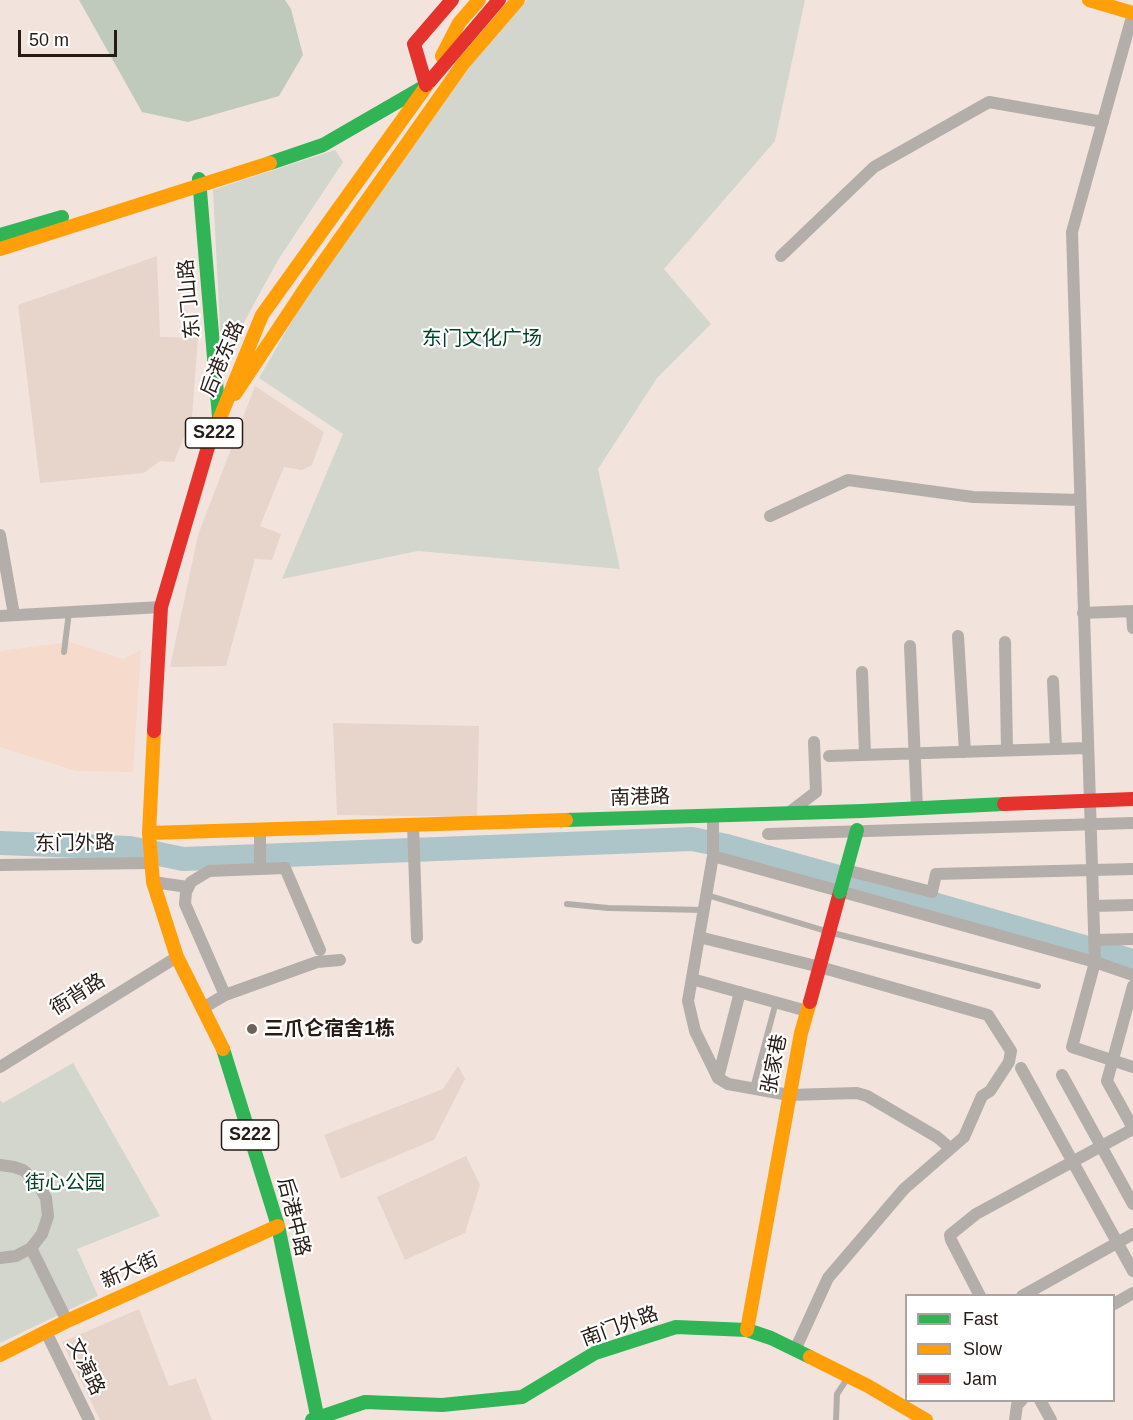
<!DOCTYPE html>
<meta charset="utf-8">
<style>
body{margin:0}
#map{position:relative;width:1133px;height:1420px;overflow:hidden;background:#f2e4dd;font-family:Arial,sans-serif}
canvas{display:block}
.legend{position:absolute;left:905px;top:1294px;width:210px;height:108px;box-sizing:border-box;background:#fff;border:2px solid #a9a4a2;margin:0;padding:8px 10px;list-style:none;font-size:18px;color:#271b16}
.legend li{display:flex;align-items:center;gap:12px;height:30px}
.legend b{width:30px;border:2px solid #a9a4a2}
.scale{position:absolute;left:18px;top:30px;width:99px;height:27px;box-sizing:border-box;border:3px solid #271b16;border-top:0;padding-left:8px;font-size:18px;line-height:21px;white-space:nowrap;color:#271b16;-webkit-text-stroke:4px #fff;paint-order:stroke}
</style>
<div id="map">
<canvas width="1133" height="1420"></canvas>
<ul class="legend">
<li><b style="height:8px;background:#30b455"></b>Fast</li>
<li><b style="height:8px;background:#ff9f0a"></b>Slow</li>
<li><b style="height:8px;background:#e5322d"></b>Jam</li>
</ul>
<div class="scale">50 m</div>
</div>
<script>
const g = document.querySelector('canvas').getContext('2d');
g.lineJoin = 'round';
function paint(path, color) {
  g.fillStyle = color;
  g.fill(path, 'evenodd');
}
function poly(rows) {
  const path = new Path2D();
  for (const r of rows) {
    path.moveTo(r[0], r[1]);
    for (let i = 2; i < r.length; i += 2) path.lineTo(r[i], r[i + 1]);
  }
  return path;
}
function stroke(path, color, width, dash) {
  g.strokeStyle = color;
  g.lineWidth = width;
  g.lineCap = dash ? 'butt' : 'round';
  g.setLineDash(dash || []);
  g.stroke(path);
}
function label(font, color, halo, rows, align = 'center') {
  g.font = font + ' Arial,"Noto Sans SC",sans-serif';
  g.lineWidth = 4.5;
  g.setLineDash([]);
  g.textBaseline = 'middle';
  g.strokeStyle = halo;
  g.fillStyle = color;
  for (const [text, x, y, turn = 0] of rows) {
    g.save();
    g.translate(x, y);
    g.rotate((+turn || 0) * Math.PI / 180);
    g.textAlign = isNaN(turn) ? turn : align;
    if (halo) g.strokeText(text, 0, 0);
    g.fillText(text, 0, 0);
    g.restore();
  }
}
paint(poly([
 [157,256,160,337,198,338,192,417,174,462,160,461,144,473,40,483,18,305],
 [255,386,324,432,312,465,302,470,284,467,260,526,281,534,272,560,255,559,226,666,170,667,198,535],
 [333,723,479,726,477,817,337,815],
 [458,1066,465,1079,434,1140,341,1179,324,1135,443,1089],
 [466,1156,480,1185,465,1233,405,1260,377,1197],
 [139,1309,169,1386,196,1378,212,1420,100,1420,62,1342]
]), '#e7d5cb');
paint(poly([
 [70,642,123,659,141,650,133,772,76,771,0,747,0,651]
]), '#f6dacc');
paint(poly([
 [527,0,805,0,775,141,664,269,711,324,657,378,598,469,620,569,418,551,282,579,343,434,259,378,302,304,472,64],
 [335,150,343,162,278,260,231,346,221,346,213,190],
 [73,1063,160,1216,77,1249,98,1296,0,1343,0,1100,3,1103]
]), '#d2d6cc');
paint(poly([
 [79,0,285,0,291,9,303,55,279,96,188,122,142,112]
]), '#bfcabd');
stroke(poly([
 [0,843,130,848,183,859,692,839,727,846,860,883,1133,961]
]), '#adc5c8', 24);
stroke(poly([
 [64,652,69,612],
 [707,895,829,932,1038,986],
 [567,904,608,908,704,910],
 [753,1088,776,1002],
 [836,1420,837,1394,849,1376]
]), '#b4aeab', 6);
stroke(poly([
 [1133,13,1072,232,1095,962,1072,1047,1133,1067],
 [781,256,874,167,989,102,1103,122],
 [770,516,848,480,973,497,1080,500],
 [0,535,14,615],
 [1132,611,1133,628],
 [1083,613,1133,611],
 [0,616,161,607],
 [958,636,965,752],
 [1005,642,1007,750],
 [910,646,917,808],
 [862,672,865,755],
 [1053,681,1056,749],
 [829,756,1087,748],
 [787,814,816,792,814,742],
 [713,816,713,856,688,1001,695,1031,718,1078,728,1084,789,1095,857,1093,867,1096,937,1137,950,1148],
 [413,825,417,938],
 [260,830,260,869],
 [768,834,1133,823],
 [713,856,1095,962,1133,975],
 [0,865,151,863],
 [846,870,932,892,936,874,1133,869],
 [153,882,188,887],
 [1093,906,1133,905],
 [699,937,820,967,988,1015,1011,1051,1009,1062,990,1091,982,1096,964,1137,904,1189,828,1278,795,1350],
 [1094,940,1133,939],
 [692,979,807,1011],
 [1133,986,1107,1081,1133,1128],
 [225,995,185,904,186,892,191,882,209,871,285,868,320,950],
 [203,1008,225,995,317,962,340,960],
 [0,1067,177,957],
 [1021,1068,1133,1271],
 [1062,1075,1133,1204],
 [718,1078,740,992],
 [0,1165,14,1167,23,1170,37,1182,46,1198,48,1216,42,1234,31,1248,16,1256,0,1258],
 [31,1248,67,1321],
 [980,1296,951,1240,950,1235,976,1214,1133,1129],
 [1022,1296,1133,1234],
 [1114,1304,1133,1293],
 [46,1332,89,1420],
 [1040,1400,1051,1420],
 [1015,1420,1017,1405,1022,1400]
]), '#b4aeab', 12);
stroke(poly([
 [270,163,323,145,425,86],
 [199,179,219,417],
 [0,235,62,217],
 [566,820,862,811,1004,804],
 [223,1049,278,1226,318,1420],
 [312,1420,365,1402,442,1405,522,1397,595,1353,676,1327,747,1330,771,1338,810,1357]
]), '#30b455', 14);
stroke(poly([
 [1089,0,1133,13],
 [442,56,459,23,479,0],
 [0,249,270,163],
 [235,394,308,284,463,64,518,0],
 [208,447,262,315,430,81],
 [154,731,149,833,153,882,177,957,223,1049],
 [149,833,566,820],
 [747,1330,801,1033,810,1002],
 [0,1355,67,1321,278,1226],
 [810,1357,868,1386,926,1420]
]), '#ff9f0a', 14);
stroke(poly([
 [430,81,499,0],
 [426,85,414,44,452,0],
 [154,731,161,607,208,447],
 [1004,804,1133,799],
 [810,1002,840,892]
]), '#e5322d', 14);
stroke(poly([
 [840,892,857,830]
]), '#30b455', 14);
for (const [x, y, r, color] of [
 [252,1029,6,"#6e615c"]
]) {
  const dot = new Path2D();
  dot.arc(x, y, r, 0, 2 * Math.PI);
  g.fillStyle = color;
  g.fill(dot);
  stroke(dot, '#fff', 2);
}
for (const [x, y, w] of [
 [214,433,57],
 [250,1135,57]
]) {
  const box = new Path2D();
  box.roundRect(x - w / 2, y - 15, w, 30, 4.5);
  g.fillStyle = '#fff';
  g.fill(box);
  stroke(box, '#271b16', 1.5);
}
label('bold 18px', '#271b16', null, [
 ["S222",214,433],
 ["S222",250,1135]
]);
label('20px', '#271b16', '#fff', [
 ["东门山路",190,299,-95],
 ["后港东路",223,359,-67],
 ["南港路",640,798,-2],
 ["东门外路",75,844,-1],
 ["衙背路",78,995,-32],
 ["张家巷",775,1064,-79],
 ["后港中路",293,1217,76],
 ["新大街",130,1271,-24],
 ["南门外路",620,1327,-20],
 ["文演路",85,1367,64]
]);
label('20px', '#054329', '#fff', [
 ["东门文化广场",482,339],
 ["街心公园",65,1183]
]);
label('bold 20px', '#271b16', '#fff', [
 ["三爪仑宿舍1栋",264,1029]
], 'left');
</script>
